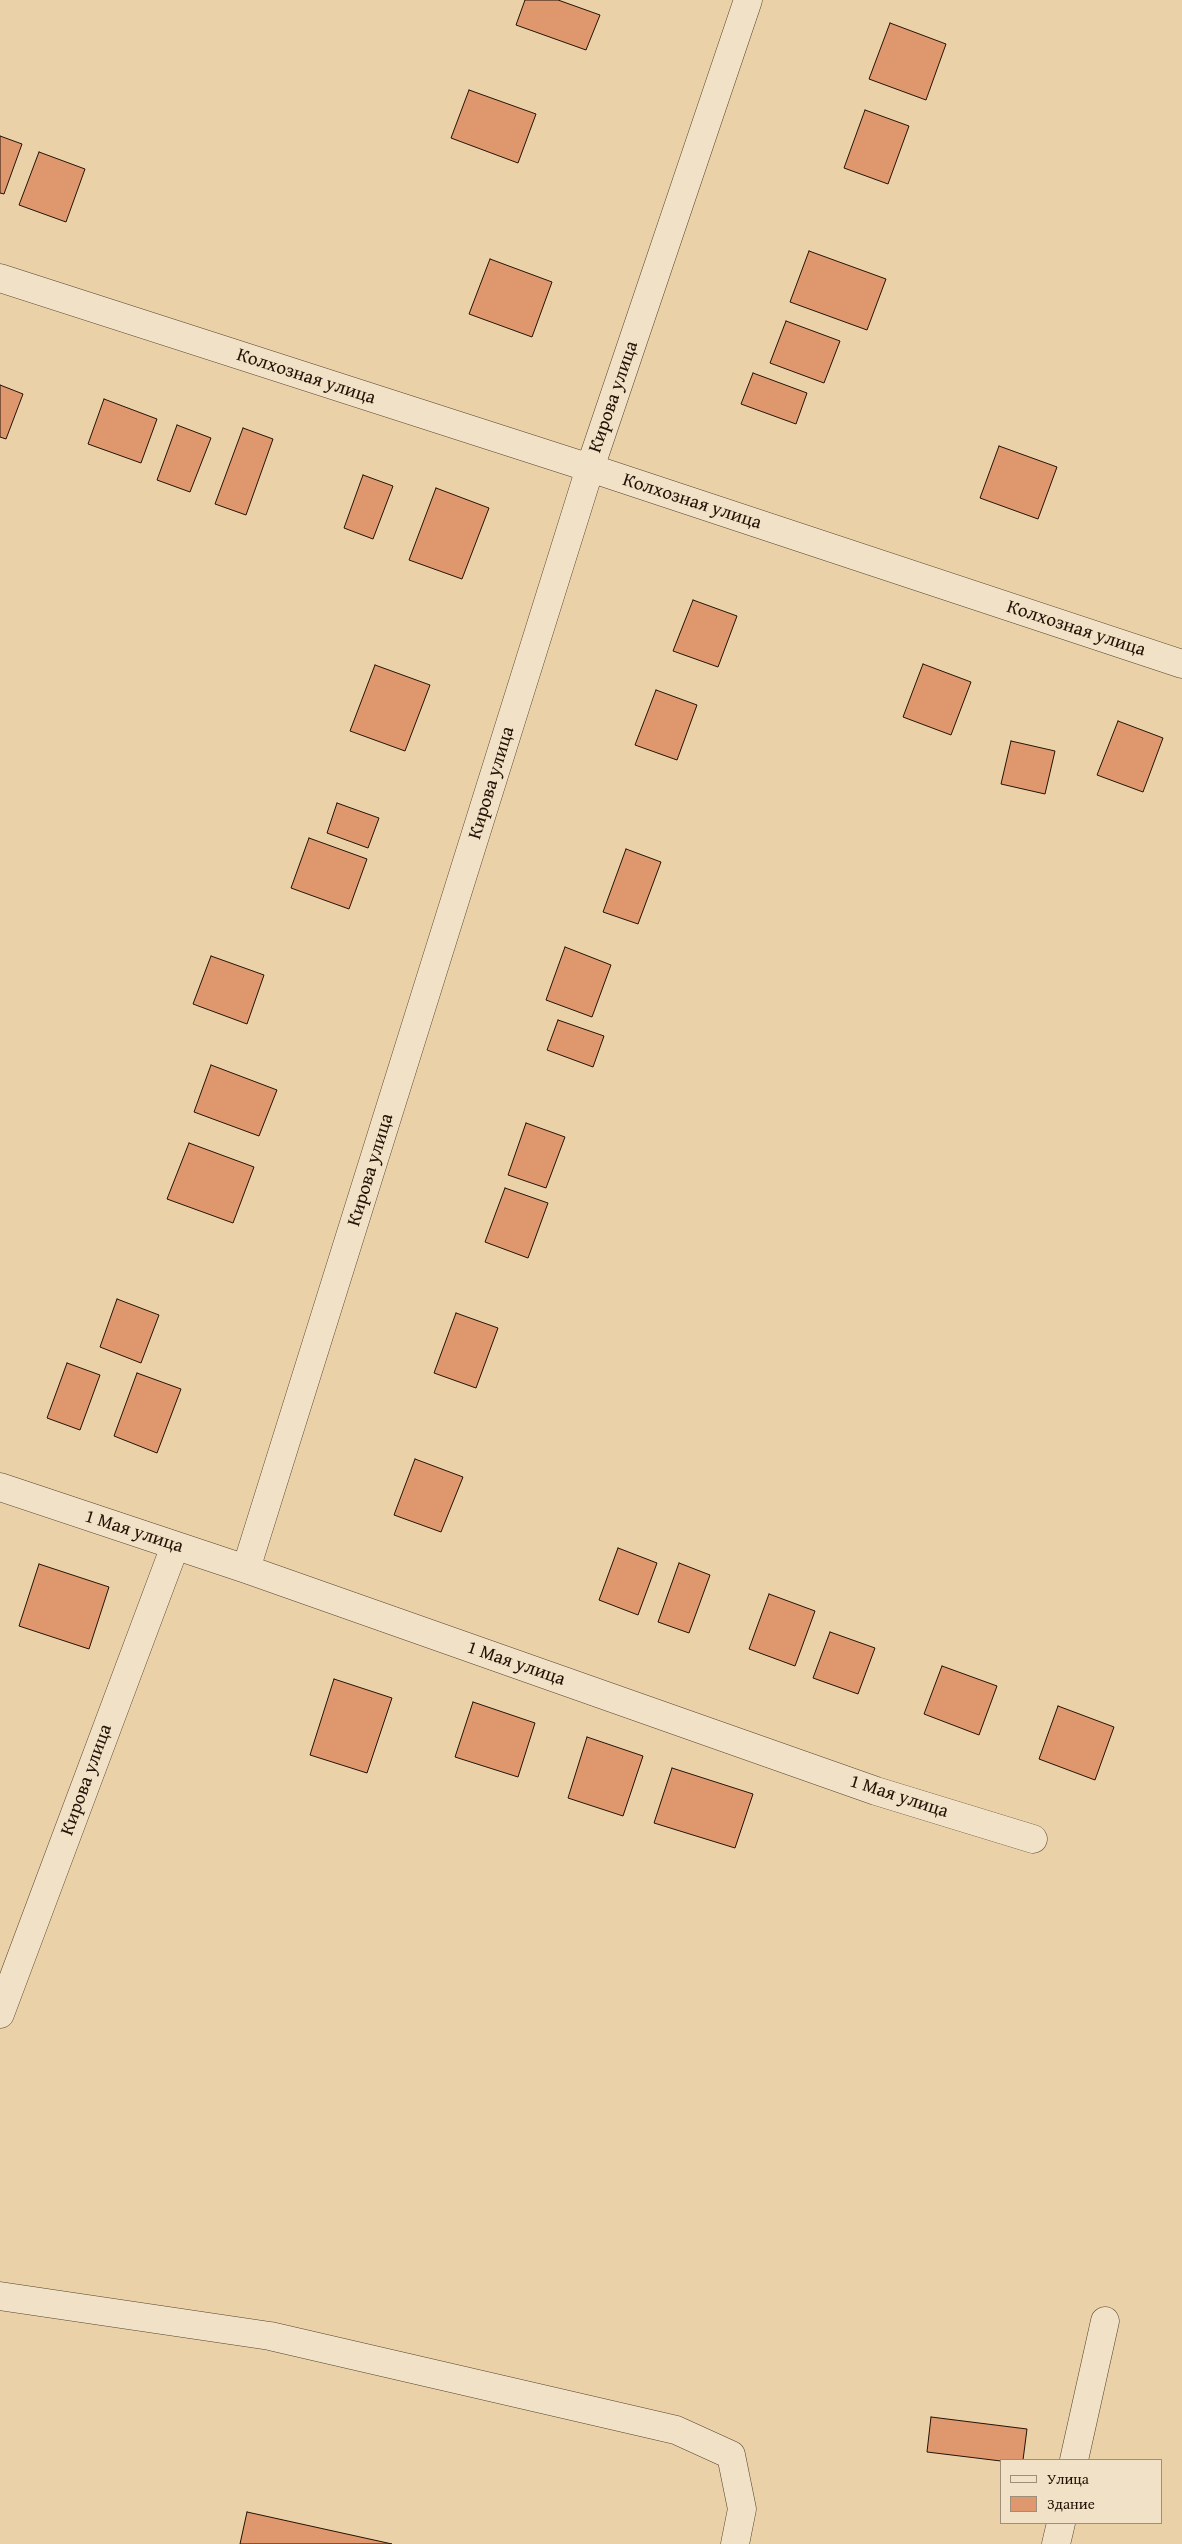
<!DOCTYPE html>
<meta charset="utf-8">
<style>
body{margin:0}
#map{position:relative;width:1182px;height:2544px;overflow:hidden;background:#ead1a7;font-family:"Gentium Book Plus",serif}
canvas{display:block}
.legend{position:absolute;left:1000px;top:2459px;width:162px;height:65px;box-sizing:border-box;background:#f1e1c6;border:1px solid #9f8f7a;margin:0;padding:6px 9px;list-style:none;font-size:15px;color:#231307}
.legend li{display:flex;align-items:center;gap:10px;height:25px}
.legend b{width:25px;border:1px solid #9f8f7a}
</style>
<div id="map">
<canvas width="1182" height="2544"></canvas>
<ul class="legend">
<li><b style="height:6px;background:#f1e1c6"></b>Улица</li>
<li><b style="height:14px;background:#df976e"></b>Здание</li>
</ul>
</div>
<script>
const g = document.querySelector('canvas').getContext('2d');
g.lineJoin = 'round';
function paint(path, color) {
  g.fillStyle = color;
  g.fill(path, 'evenodd');
}
function poly(rows) {
  const path = new Path2D();
  for (const r of rows) {
    path.moveTo(r[0], r[1]);
    for (let i = 2; i < r.length; i += 2) path.lineTo(r[i], r[i + 1]);
  }
  return path;
}
function stroke(path, color, width, dash) {
  g.strokeStyle = color;
  g.lineWidth = width;
  g.lineCap = dash ? 'butt' : 'round';
  g.setLineDash(dash || []);
  g.stroke(path);
}
function label(font, color, halo, rows, align = 'center') {
  g.font = font + ' "Gentium Book Plus",serif';
  g.lineWidth = 5;
  g.setLineDash([]);
  g.textBaseline = 'middle';
  g.strokeStyle = halo;
  g.fillStyle = color;
  for (const [text, x, y, turn = 0] of rows) {
    g.save();
    g.translate(x, y);
    g.rotate((+turn || 0) * Math.PI / 180);
    g.textAlign = isNaN(turn) ? turn : align;
    if (halo) g.strokeText(text, 0, 0);
    g.fillText(text, 0, 0);
    g.restore();
  }
}
const building = poly([
 [525,0,558,0,600,15,586,50,516,25,525,0],
 [890,23,946,44,926,100,869,79,890,23],
 [469,90,536,114,518,163,451,138,469,90],
 [865,110,909,126,888,184,844,168,865,110],
 [0,136,22,144,4,194,0,193,0,136],
 [39,152,85,169,66,222,19,205,39,152],
 [809,251,886,279,867,330,790,302,809,251],
 [490,259,552,282,532,337,469,314,490,259],
 [786,321,840,341,824,383,770,363,786,321],
 [753,373,807,393,796,424,741,404,753,373],
 [0,385,23,394,6,439,0,437,0,385],
 [104,399,157,419,141,463,88,444,104,399],
 [177,425,211,438,190,492,157,480,177,425],
 [243,428,273,439,246,515,215,504,243,428],
 [999,446,1057,467,1038,519,980,498,999,446],
 [363,475,393,486,373,539,344,528,363,475],
 [436,488,489,508,462,579,409,560,436,488],
 [693,600,737,616,718,667,673,651,693,600],
 [923,664,971,682,951,735,903,717,923,664],
 [375,665,430,685,405,751,350,731,375,665],
 [656,690,697,705,677,760,635,745,656,690],
 [1118,721,1163,738,1143,792,1097,775,1118,721],
 [1011,741,1055,751,1045,794,1001,784,1011,741],
 [337,803,379,818,368,848,327,833,337,803],
 [309,838,367,859,349,909,291,888,309,838],
 [626,849,661,862,638,924,603,912,626,849],
 [565,947,611,965,592,1017,546,1000,565,947],
 [211,956,264,975,247,1024,193,1004,211,956],
 [558,1020,604,1036,593,1067,547,1050,558,1020],
 [211,1065,277,1090,259,1136,194,1112,211,1065],
 [526,1123,565,1137,546,1188,508,1175,526,1123],
 [189,1143,254,1167,233,1223,167,1199,189,1143],
 [505,1188,548,1203,528,1258,485,1242,505,1188],
 [117,1299,159,1315,141,1363,100,1347,117,1299],
 [456,1313,498,1328,476,1388,434,1373,456,1313],
 [67,1363,100,1375,80,1430,47,1418,67,1363],
 [137,1373,181,1389,157,1453,114,1436,137,1373],
 [415,1459,463,1477,441,1532,394,1515,415,1459],
 [618,1548,657,1563,638,1615,599,1600,618,1548],
 [679,1563,710,1575,689,1633,658,1622,679,1563],
 [39,1564,109,1587,89,1649,19,1626,39,1564],
 [769,1594,815,1611,795,1666,749,1649,769,1594],
 [830,1632,875,1648,858,1694,813,1678,830,1632],
 [942,1666,997,1686,979,1735,924,1714,942,1666],
 [334,1679,392,1698,367,1773,310,1755,334,1679],
 [473,1702,535,1723,518,1777,455,1757,473,1702],
 [1058,1706,1114,1727,1095,1780,1039,1759,1058,1706],
 [587,1737,643,1756,623,1816,568,1798,587,1737],
 [672,1768,753,1794,735,1848,654,1823,672,1768],
 [931,2417,1027,2429,1023,2460,1001,2461,927,2452,931,2417],
 [247,2512,392,2544,240,2544,247,2512]
]);
paint(building, '#df976e');
stroke(building, '#231307', 1);
const minor = poly([
 [0,278,590,468,1182,664],
 [0,1487,246,1569,876,1791,1033,1839],
 [246,1569,590,468,748,0],
 [0,2014,175,1546],
 [0,2296,270,2336,676,2430,731,2455,742,2509,735,2544],
 [1074,2460,1105,2321],
 [1056,2544,1061,2523]
]);
stroke(minor, '#55422f', 29);
stroke(minor, '#f1e1c6', 28);
label('19px', '#231307', '#f1e1c6', [
 ["Колхозная улица",306,377,18],
 ["Кирова улица",614,397,-71],
 ["Колхозная улица",692,502,18],
 ["Колхозная улица",1076,629,18],
 ["Кирова улица",492,783,-73],
 ["Кирова улица",371,1170,-73],
 ["1 Мая улица",134,1532,18],
 ["1 Мая улица",516,1664,19],
 ["Кирова улица",87,1780,-70],
 ["1 Мая улица",899,1797,18]
]);
</script>
